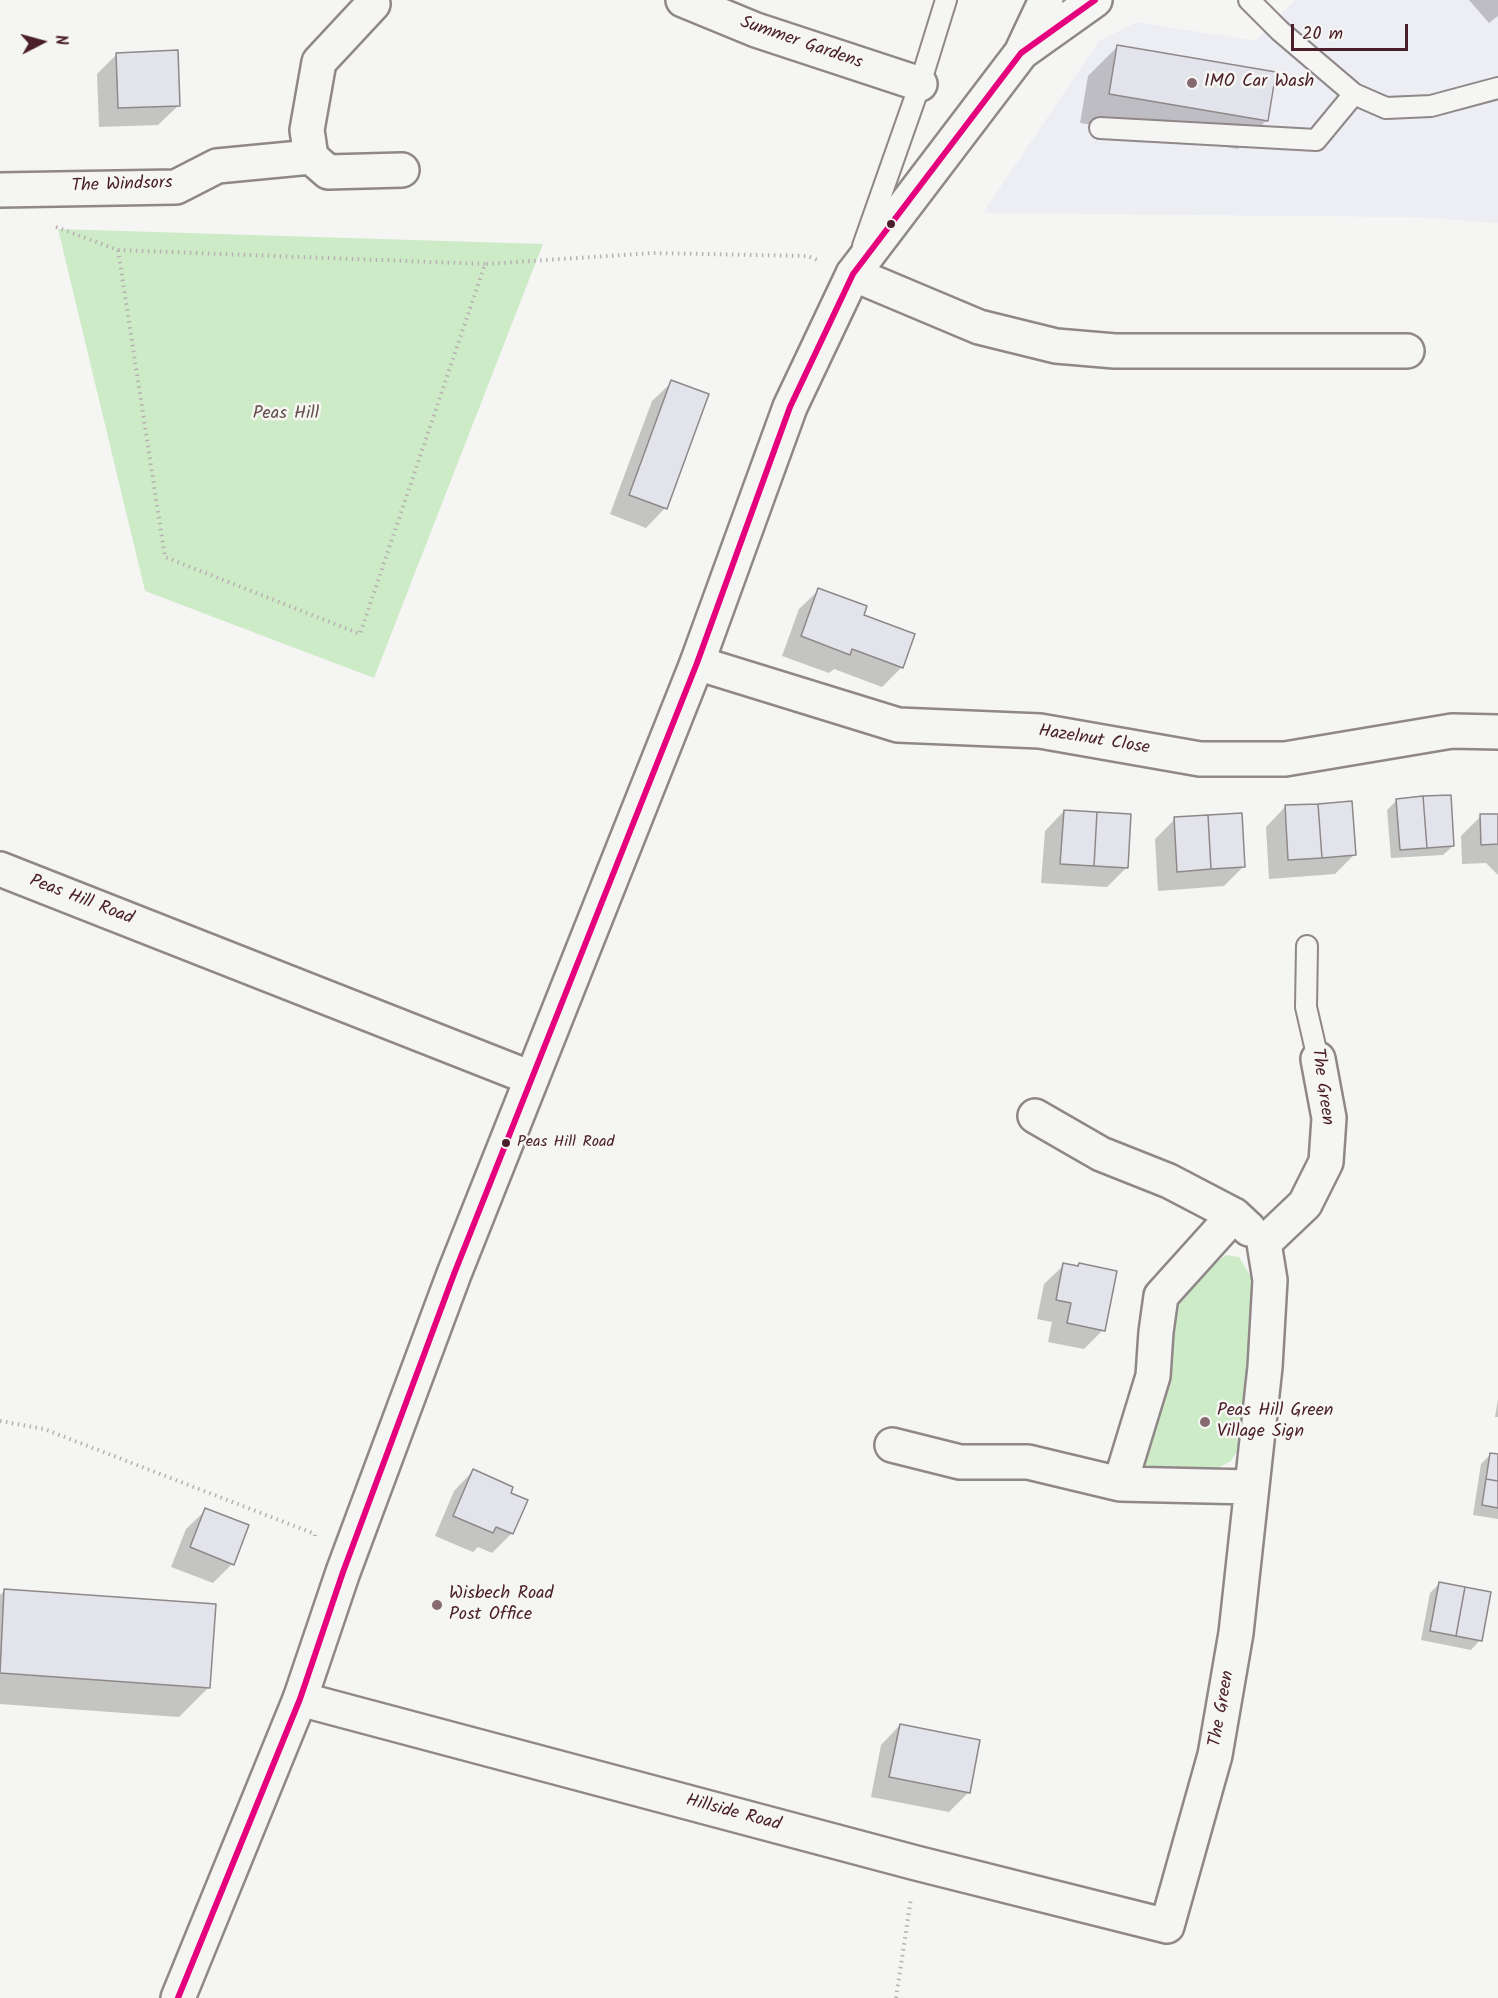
<!DOCTYPE html>
<style>
body{margin:0}
#map{position:relative;width:1498px;height:1998px;overflow:hidden;background:#f5f5f3;font-family:Kalam,sans-serif}
canvas{display:block}
.north{position:absolute;left:12px;top:12px;width:60px;height:60px;-webkit-text-stroke:4px #f6f6f2;paint-order:stroke;rotate:84deg;font-size:16px;font-weight:700;line-height:24px;text-align:center;color:#4a1f2b}
.north::after{content:'';display:block;margin:auto;width:21px;height:27px;background:#4a1f2b;clip-path:polygon(50% 0,100% 100%,50% 72%,0 100%)}
.scale{position:absolute;left:1291px;top:24px;width:117px;height:27px;box-sizing:border-box;border:3px solid #4a1f2b;border-top:0;padding-left:8px;font-size:18px;line-height:21px;white-space:nowrap;color:#4a1f2b;-webkit-text-stroke:4px #f6f6f2;paint-order:stroke}
</style>
<div id="map">
<canvas width="1498" height="1998"></canvas>
<div class="north">N</div>
<div class="scale">20 m</div>
</div>
<script>
const g = document.querySelector('canvas').getContext('2d');
g.lineJoin = 'round';
function paint(path, color) {
  g.fillStyle = color;
  g.fill(path, 'evenodd');
}
function poly(rows) {
  const path = new Path2D();
  for (const r of rows) {
    path.moveTo(r[0], r[1]);
    for (let i = 2; i < r.length; i += 2) path.lineTo(r[i], r[i + 1]);
  }
  return path;
}
function stroke(path, color, width, dash) {
  g.strokeStyle = color;
  g.lineWidth = width;
  g.lineCap = dash ? 'butt' : 'round';
  g.setLineDash(dash || []);
  g.stroke(path);
}
function label(font, color, halo, rows, align = 'center') {
  g.font = font + ' Kalam,sans-serif';
  g.lineWidth = 5;
  g.setLineDash([]);
  g.textBaseline = 'middle';
  g.strokeStyle = halo;
  g.fillStyle = color;
  for (const [text, x, y, turn = 0] of rows) {
    g.save();
    g.translate(x, y);
    g.rotate((+turn || 0) * Math.PI / 180);
    g.textAlign = isNaN(turn) ? turn : align;
    if (halo) g.strokeText(text, 0, 0);
    g.fillText(text, 0, 0);
    g.restore();
  }
}
paint(poly([
 [1295,0,1498,0,1498,223,1413,217,983,213,1099,41,1137,22,1255,41]
]), '#ededf4');
paint(poly([
 [58,229,543,244,374,678,145,591],
 [1226,1255,1239,1257,1251,1277,1257,1317,1240,1446,1231,1461,1218,1468,1144,1466,1163,1401,1173,1328,1180,1301,1206,1270]
]), '#ceebc8');
paint(poly([
 [1469,0,1498,0,1498,16,1489,23],
 [1117,47,1267,120,1238,149,1080,123,1088,76],
 [117,54,178,106,158,125,99,127,97,74],
 [672,382,665,508,646,528,610,514,652,401],
 [819,590,902,667,882,687,834,669,829,673,782,656,799,609],
 [1397,800,1453,846,1443,855,1391,858,1387,810],
 [1285,807,1354,855,1335,874,1269,879,1266,827],
 [1064,811,1127,867,1107,887,1041,883,1045,831],
 [1481,816,1498,816,1498,875,1486,863,1462,864,1461,836],
 [1175,819,1243,867,1224,886,1158,891,1155,839],
 [1064,1265,1103,1330,1084,1349,1048,1342,1052,1322,1037,1319,1044,1284],
 [1498,1399,1498,1417,1495,1417],
 [1491,1454,1498,1456,1498,1519,1473,1515,1481,1464],
 [473,1471,509,1494,512,1533,492,1553,478,1547,473,1552,435,1536,454,1491],
 [206,1510,232,1564,213,1583,171,1567,186,1529],
 [1440,1583,1480,1640,1471,1650,1421,1640,1430,1593],
 [4,1591,209,1687,179,1717,0,1704,0,1595],
 [900,1725,969,1792,949,1812,871,1797,881,1745]
]), '#0003');
const building = poly([
 [1117,45,1276,72,1268,121,1109,94,1117,45],
 [178,50,180,106,118,108,116,53,178,50],
 [671,380,709,394,667,509,629,495,671,380],
 [818,588,867,606,864,615,915,634,903,668,852,649,850,655,801,636,818,588],
 [1451,795,1454,846,1427,848,1423,796,1451,795],
 [1423,796,1427,848,1400,850,1396,799,1423,796],
 [1352,801,1356,855,1322,858,1318,804,1352,801],
 [1318,804,1322,858,1288,860,1285,805,1318,804],
 [1064,810,1097,812,1094,866,1060,864,1064,810],
 [1097,812,1131,814,1128,868,1094,866,1097,812],
 [1242,813,1245,867,1211,869,1208,815,1242,813],
 [1480,814,1498,814,1498,844,1481,845,1480,814],
 [1208,815,1211,869,1177,872,1174,817,1208,815],
 [1063,1263,1078,1266,1079,1263,1117,1271,1105,1331,1067,1323,1071,1303,1056,1300,1063,1263],
 [1490,1453,1498,1454,1498,1481,1486,1479,1490,1453],
 [473,1469,513,1487,511,1493,528,1500,513,1534,496,1527,493,1533,453,1516,473,1469],
 [1486,1479,1498,1481,1498,1508,1482,1505,1486,1479],
 [205,1508,249,1525,234,1565,190,1547,205,1508],
 [1439,1582,1465,1587,1456,1636,1430,1631,1439,1582],
 [1465,1587,1491,1592,1482,1641,1456,1636,1465,1587],
 [4,1589,216,1604,210,1688,0,1673,4,1589],
 [900,1724,980,1740,970,1793,889,1777,900,1724]
]);
paint(building, '#e3e3ec');
stroke(building, '#8f8788', 1.5);
const lane = poly([
 [1249,0,1280,31,1354,94,1386,108,1431,106,1498,88],
 [1100,128,1316,140,1354,94],
 [863,246,920,84,946,0],
 [1307,946,1306,1007,1318,1059]
]);
const street = poly([
 [683,0,756,30,920,84],
 [373,4,319,62,307,130,311,157,328,172,402,170],
 [0,190,176,187,217,166,311,157],
 [853,274,979,327,1056,346,1115,351,1407,351],
 [697,663,898,725,1040,731,1200,759,1285,759,1452,731,1498,732],
 [0,869,531,1078],
 [1035,1116,1101,1154,1169,1181,1234,1215,1249,1229],
 [892,1445,960,1462,1028,1462,1120,1484,1251,1487],
 [1120,1484,1153,1376,1156,1332,1161,1296,1234,1215],
 [300,1699,916,1863,1167,1926,1215,1755,1236,1633,1265,1367,1270,1280,1264,1243,1305,1204,1326,1162,1329,1118,1318,1059]
]);
const secondary = poly([
 [1022,52,1095,0],
 [178,1998,300,1699,343,1572,454,1274,697,663,790,407,853,274,1021,53,1046,0]
]);
stroke(lane, '#8f8788', 24);
stroke(street, '#8f8788', 38);
stroke(secondary, '#8f8788', 38);
stroke(poly([
 [56,227,118,250,485,264],
 [118,250,165,557,360,634,485,264,653,253,807,256,818,260],
 [0,1421,44,1429,315,1534,315,1536],
 [896,1998,911,1898]
]), '#b6b2b2', 4, [1.5, 4.5]);
stroke(lane, '#f5f5f3', 20);
stroke(street, '#f5f5f3', 33);
stroke(secondary, '#f5f5f3', 33);
stroke(poly([
 [178,1998,300,1699,343,1572,454,1274,697,663,790,407,853,274,1021,53,1095,0]
]), '#e5007d', 6);
for (const [x, y, r, color] of [
 [1192,83,6,"#866a71"],
 [891,224,5,"#4a1f2b"],
 [506,1143,5,"#4a1f2b"],
 [1205,1422,6,"#866a71"],
 [437,1605,6,"#866a71"]
]) {
  const dot = new Path2D();
  dot.arc(x, y, r, 0, 2 * Math.PI);
  g.fillStyle = color;
  g.fill(dot);
  stroke(dot, '#f6f6f2', 2);
}
label('16px', '#4a1f2b', '#f6f6f2', [
 ["Peas Hill Road",517,1143]
], 'left');
label('18px', '#4a1f2b', '#f6f6f2', [
 ["Summer Gardens",801,44,19],
 ["The Windsors",122,186,-2],
 ["Hazelnut Close",1094,741,9],
 ["Peas Hill Road",81,901,21],
 ["The Green",1321,1087,82],
 ["The Green",1223,1709,-80],
 ["Hillside Road",733,1814,15]
]);
label('18px', '#4a1f2b', '#f6f6f2', [
 ["IMO Car Wash",1204,83],
 ["Peas Hill Green",1217,1412],
 ["Village Sign",1217,1433],
 ["Wisbech Road",449,1595],
 ["Post Office",449,1616]
], 'left');
label('18px', '#635049', '#f6f6f2', [
 ["Peas Hill",286,415]
]);
</script>
